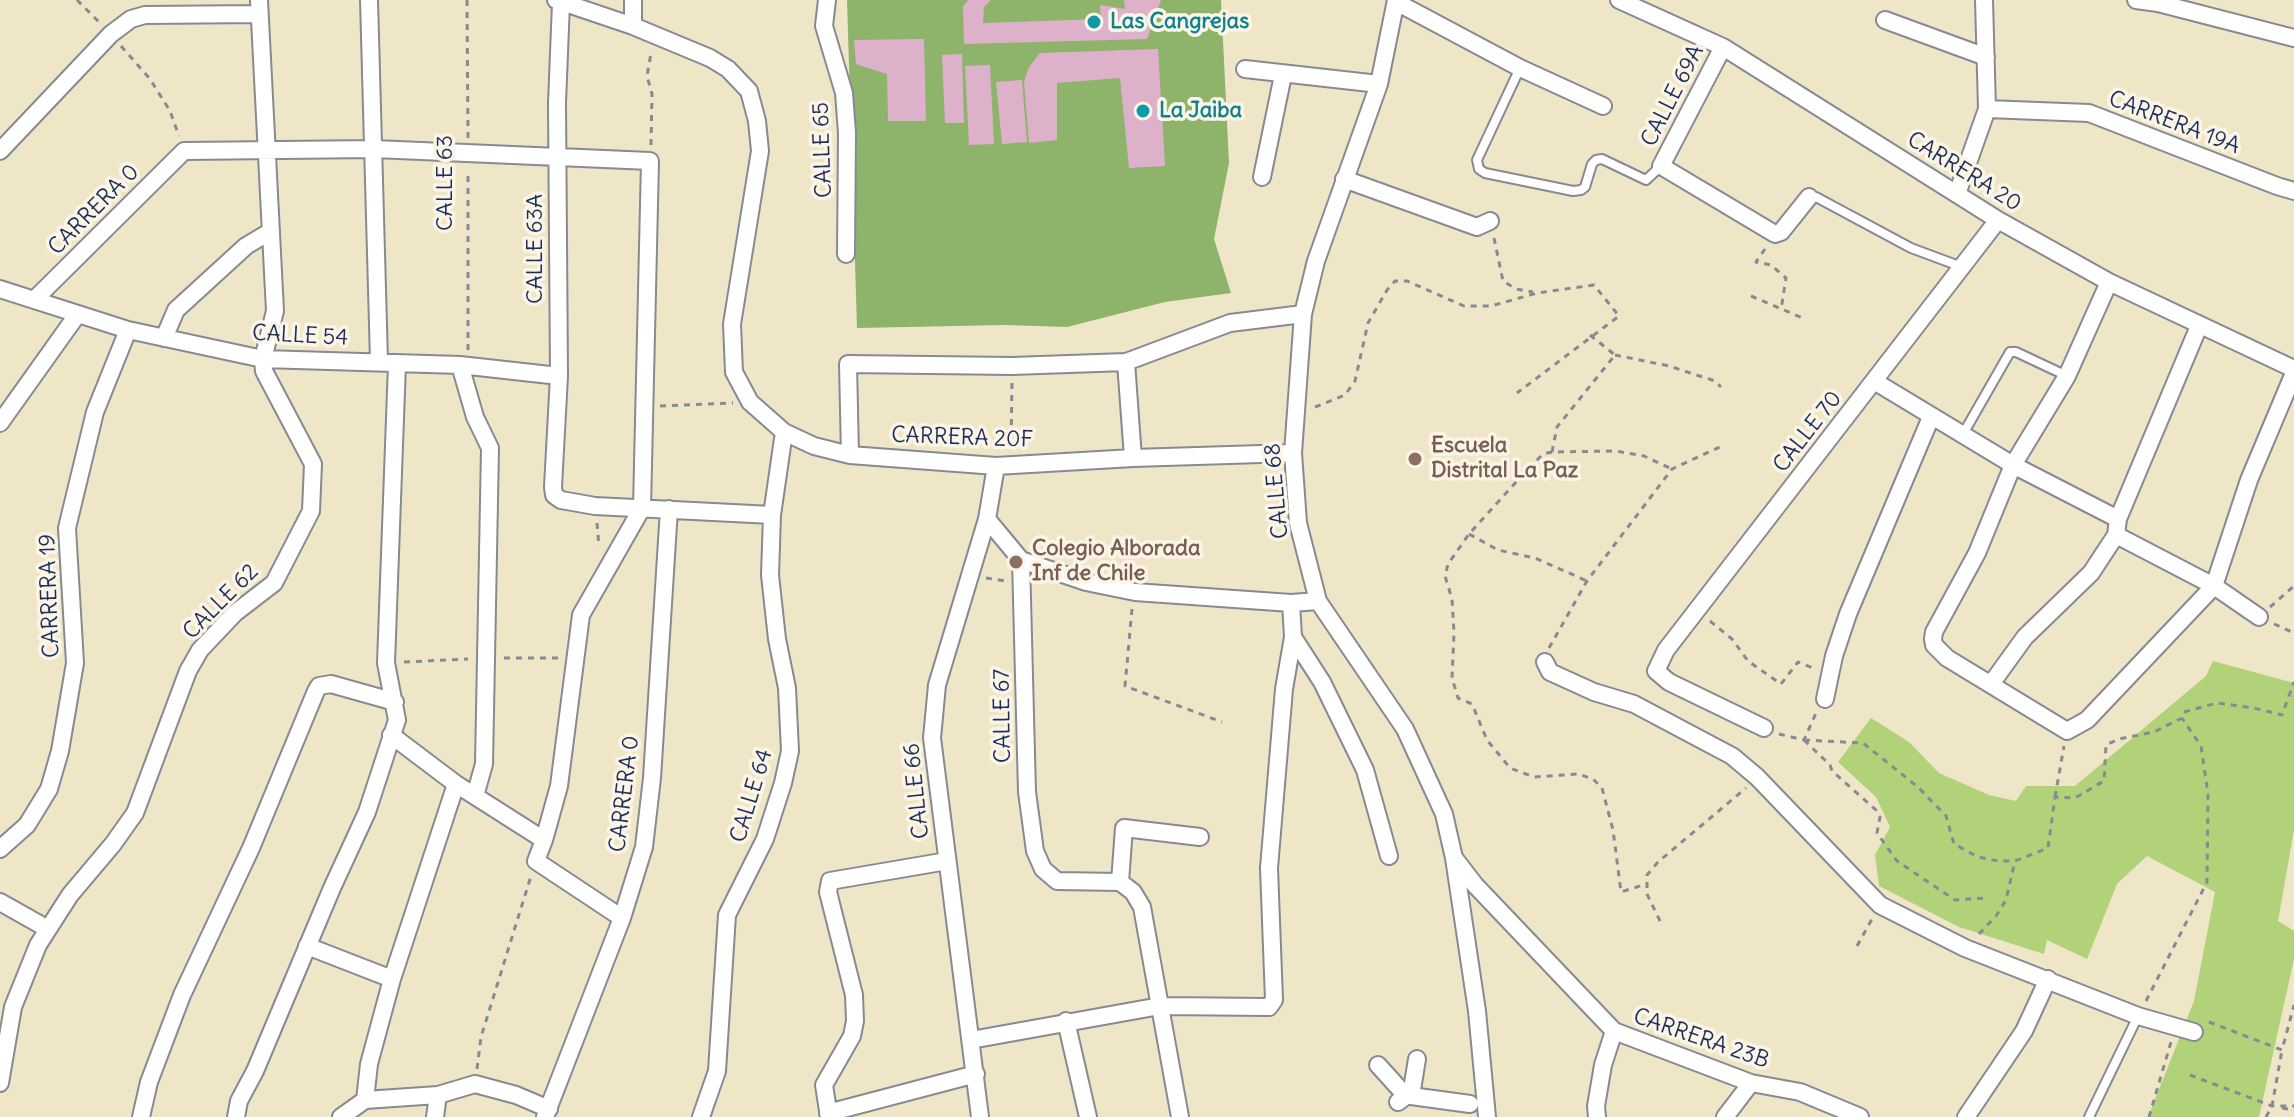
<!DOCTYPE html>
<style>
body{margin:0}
canvas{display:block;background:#efe6c8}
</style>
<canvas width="2294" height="1117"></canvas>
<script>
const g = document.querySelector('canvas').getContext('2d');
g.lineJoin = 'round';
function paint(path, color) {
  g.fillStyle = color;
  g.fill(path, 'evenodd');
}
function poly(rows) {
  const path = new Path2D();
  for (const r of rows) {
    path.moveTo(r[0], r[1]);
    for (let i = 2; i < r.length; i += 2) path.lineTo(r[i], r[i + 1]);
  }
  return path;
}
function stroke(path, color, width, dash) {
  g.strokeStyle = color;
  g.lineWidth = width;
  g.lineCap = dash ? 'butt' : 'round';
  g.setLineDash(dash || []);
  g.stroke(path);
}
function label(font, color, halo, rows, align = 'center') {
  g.font = font + ' Delius,sans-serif';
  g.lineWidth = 7;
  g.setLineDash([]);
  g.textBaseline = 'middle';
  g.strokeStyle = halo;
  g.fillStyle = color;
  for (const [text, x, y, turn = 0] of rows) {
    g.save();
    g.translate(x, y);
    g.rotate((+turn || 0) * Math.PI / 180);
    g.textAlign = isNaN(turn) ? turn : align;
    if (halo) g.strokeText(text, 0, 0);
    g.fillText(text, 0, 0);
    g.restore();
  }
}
paint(poly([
 [2213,661,2294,683,2294,830,2278,921,2294,931,2294,959,2259,1117,2148,1117,2194,1001,2215,892,2147,856,2117,884,2087,959,2047,940,2044,954,1959,927,1879,886,1875,855,1890,827,1876,797,1838,762,1871,718,1909,742,1939,773,1989,795,2016,801,2026,786,2075,786,2206,676]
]), '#b2d27a');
paint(poly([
 [847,0,1221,0,1229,163,1214,239,1231,293,1165,302,1067,327,1004,325,857,328]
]), '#8db46a');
paint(poly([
 [968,0,991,0,984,7,983,23,1101,19,1100,5,1125,9,1124,0,1161,0,1147,39,964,44,963,6],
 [924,39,926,121,888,121,887,74,856,64,854,40],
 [1158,49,1165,166,1129,168,1120,78,1057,83,1057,140,1029,143,1024,81,1029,67,1040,53],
 [962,54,964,123,945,123,942,55],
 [990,65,994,144,969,145,965,66],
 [1022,80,1027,142,1002,144,996,82]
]), '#ddb1ca');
const lane = poly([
 [1520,68,1477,160,1479,169,1485,173,1573,191,1581,190,1585,187,1592,164,1596,160,1602,159,1646,180,1661,166],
 [1809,197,1816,197,1911,248,1962,267],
 [1963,434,2010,352,2016,352,2067,376],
 [2089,1117,2138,1016]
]);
const street = poly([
 [369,0,379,361],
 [556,0,633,26,710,58,728,69,749,91,757,121,760,151,732,324,734,372,750,402,784,432,814,446,850,455,996,466,1133,458,1293,453],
 [827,0,824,26,844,93,847,133,846,254],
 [1396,0,1379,84,1316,261,1303,314,1293,453,1298,523,1318,601,1405,729,1444,814,1454,858,1477,1011,1487,1117],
 [1619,0,1723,47,1998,220,2109,282,2294,369],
 [2136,0,2158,3,2294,38],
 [1396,2,1520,68,1603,106],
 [561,3,557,103,559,376,553,487,554,495,561,500,595,506,772,515],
 [1885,20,1986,57],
 [633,26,633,0],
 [1723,47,1661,166,1775,234,1781,232,1809,197],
 [1245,69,1379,84],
 [1987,109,2089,113,2277,186,2294,191],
 [0,151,111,34,131,19,145,15,259,14],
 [1262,177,1283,75],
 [1344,179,1477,227,1490,221],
 [1957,194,1987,109,1984,0],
 [2109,282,2067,376,2013,465,1977,553,1934,632,1933,639,1934,645,1947,658,2067,731,2087,720,2214,586,2249,480,2294,373],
 [0,289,128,330,263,359,460,365,559,376],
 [34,300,184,151,375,149,650,161,642,508,581,615,559,786,544,840,536,861,622,918],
 [164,338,176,310,246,246,271,231],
 [1126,362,1133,458],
 [460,365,475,417,490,448,484,764,475,796],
 [1874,381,2013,465,2118,519],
 [0,423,77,315],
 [850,455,848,364,1012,366,1126,362,1230,323,1303,314],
 [987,519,1021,560,1086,582,1135,592,1291,603,1318,601],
 [2116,535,2214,586,2259,617],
 [1021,560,1027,792,1035,851,1043,869,1057,881,1120,882],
 [1293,637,1322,682,1365,770,1389,856],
 [1545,662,1550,672,1594,692,1634,704,1732,756,1757,777,1880,905,1965,948,2138,1016,2194,1032],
 [1991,684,2025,637,2091,573,2116,535,2118,519,2199,326],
 [1825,699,1834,656,1848,614,1931,417],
 [1764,728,1669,682,1656,671,1666,650,1998,220],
 [391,735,456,784,544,840],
 [0,849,27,825,49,789,60,751,75,663,67,528,95,412,128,330],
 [1455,859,1475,885,1614,1031,1751,1083,1800,1092,1860,1117],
 [0,902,48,929],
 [307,946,392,979],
 [1066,1021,1088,1117],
 [971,1040,1160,1006,1269,1007,1274,1000,1269,868,1284,689,1293,637,1291,603],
 [1378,1065,1406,1096],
 [0,1083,13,1007,38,945,70,895,113,844,135,813,188,671,200,650,235,613,274,583,311,511,313,464,264,371,263,359,275,311,259,0],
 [1411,1096,1417,1059],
 [365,1100,369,1064,392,979,456,784],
 [1398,1102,1406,1096,1411,1096,1470,1104],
 [828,1113,976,1074],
 [141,1117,149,1082,182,995,251,848,316,691,319,686,331,684,395,702],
 [236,1117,239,1101,255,1071,332,888,367,812,397,720,386,663,397,364],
 [341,1117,365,1100,438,1095,475,1084,516,1095,549,1109],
 [435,1117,438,1095],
 [545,1117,622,918,644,847,652,778,669,509],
 [701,1117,717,1071,727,915,765,839,783,783,790,751,787,688,777,639,770,575,772,515,784,432],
 [829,1117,824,1085,852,1036,855,1021,854,995,828,892,830,881,947,861],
 [980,1117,932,738,937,685,987,519,996,466],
 [1180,1117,1142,907,1133,892,1120,882,1124,828,1200,837],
 [1597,1117,1596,1106,1603,1065,1614,1031],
 [1725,1117,1751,1083],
 [1966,1117,2024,1031,2048,979]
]);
stroke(lane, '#858a93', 12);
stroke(street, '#858a93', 20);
stroke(poly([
 [77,0,100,23],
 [467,0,468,138],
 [121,46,150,79,170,111,179,136],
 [651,145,652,94,647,76,651,53],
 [1494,238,1503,281,1516,289,1533,292],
 [1765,249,1756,262,1771,265,1786,278,1781,310],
 [1751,296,1805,319],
 [1590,335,1615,355,1557,427,1552,452,1616,451,1644,456,1672,469],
 [468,350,468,170],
 [1615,355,1669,366,1715,381,1721,387],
 [660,406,733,403],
 [1315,407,1345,395,1355,381,1368,323,1387,290,1395,281,1407,281,1464,306,1491,306,1537,293,1594,285,1619,316,1517,393],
 [1011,449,1012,381],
 [1552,452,1543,454,1527,470,1469,534,1448,564,1445,576,1452,599,1454,633,1452,678,1458,698,1472,704,1487,740,1510,768,1534,777,1578,774,1593,779,1602,788,1613,830,1621,892,1646,884],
 [597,523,599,547],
 [1469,534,1498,550,1535,558,1587,581],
 [986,578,1006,581],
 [2270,607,2294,586],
 [1132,609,1125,686,1222,722],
 [1710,621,1732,639,1748,661,1781,684,1798,662,1813,668],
 [2274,624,2294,633],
 [1549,648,1587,581,1672,469,1722,446],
 [504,658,560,658],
 [404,662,468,659],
 [1779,734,1804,740,1816,713],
 [1804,740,1863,743,1918,787,1946,816,1954,844,1978,857,1998,861,2015,861,2048,848,2055,797,2075,798,2104,781,2106,745,2119,739,2154,732,2182,718,2184,712,2217,703,2254,708,2282,715,2294,682],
 [1804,740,1830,765,1832,771,1876,810,1880,817,1877,833,1897,861,1955,900,1987,898],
 [2055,797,2064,746],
 [1660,921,1647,894,1647,875,1658,862,1746,788],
 [1979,934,1996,916,2006,900,2015,861],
 [1857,946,1872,919],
 [2146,1001,2207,882,2208,794,2201,746,2182,718],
 [2209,1022,2282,1050,2294,1005],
 [477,1069,481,1037,531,876],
 [2190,1075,2272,1106,2294,1106],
 [2282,1108,2294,1110],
 [2149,1117,2171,1042],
 [2266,1117,2272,1106,2282,1050]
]), '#858a93', 3, [6, 6]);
stroke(lane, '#fff', 8);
stroke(street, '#fff', 16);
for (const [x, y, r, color] of [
 [1094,22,8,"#0f9aa8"],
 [1143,111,8,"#0f9aa8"],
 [1415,459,8,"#8d6e63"],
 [1016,562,8,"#8d6e63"]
]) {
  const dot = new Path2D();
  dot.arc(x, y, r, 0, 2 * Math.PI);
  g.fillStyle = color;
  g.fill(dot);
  stroke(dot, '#fcf5e5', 3);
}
label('bold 22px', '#0d838f', '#fcf5e5', [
 ["Las Cangrejas",1110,22],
 ["La Jaiba",1159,111]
], 'left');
label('22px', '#1b2f5e', '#fcf5e5', [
 ["CALLE 69A",1673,96,-63],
 ["CARRERA 19A",2174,123,21],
 ["CALLE 65",823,150,-92],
 ["CARRERA 20",1964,172,32],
 ["CALLE 63",446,183,-90],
 ["CARRERA 0",94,210,-45],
 ["CALLE 63A",536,249,-90],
 ["CALLE 54",300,336,3],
 ["CALLE 70",1808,432,-52],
 ["CARRERA 20F",962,438,2],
 ["CALLE 68",1277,491,-95],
 ["CARRERA 19",50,596,-92],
 ["CALLE 62",221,602,-45],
 ["CALLE 67",1003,716,-91],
 ["CALLE 66",917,791,-96],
 ["CARRERA 0",625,794,-83],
 ["CALLE 64",752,796,-73],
 ["CARRERA 23B",1701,1039,19]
]);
label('bold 22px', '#785e54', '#fcf5e5', [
 ["Escuela",1431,446],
 ["Distrital La Paz",1431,471],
 ["Colegio Alborada",1032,549],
 ["Inf de Chile",1032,574]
], 'left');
</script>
